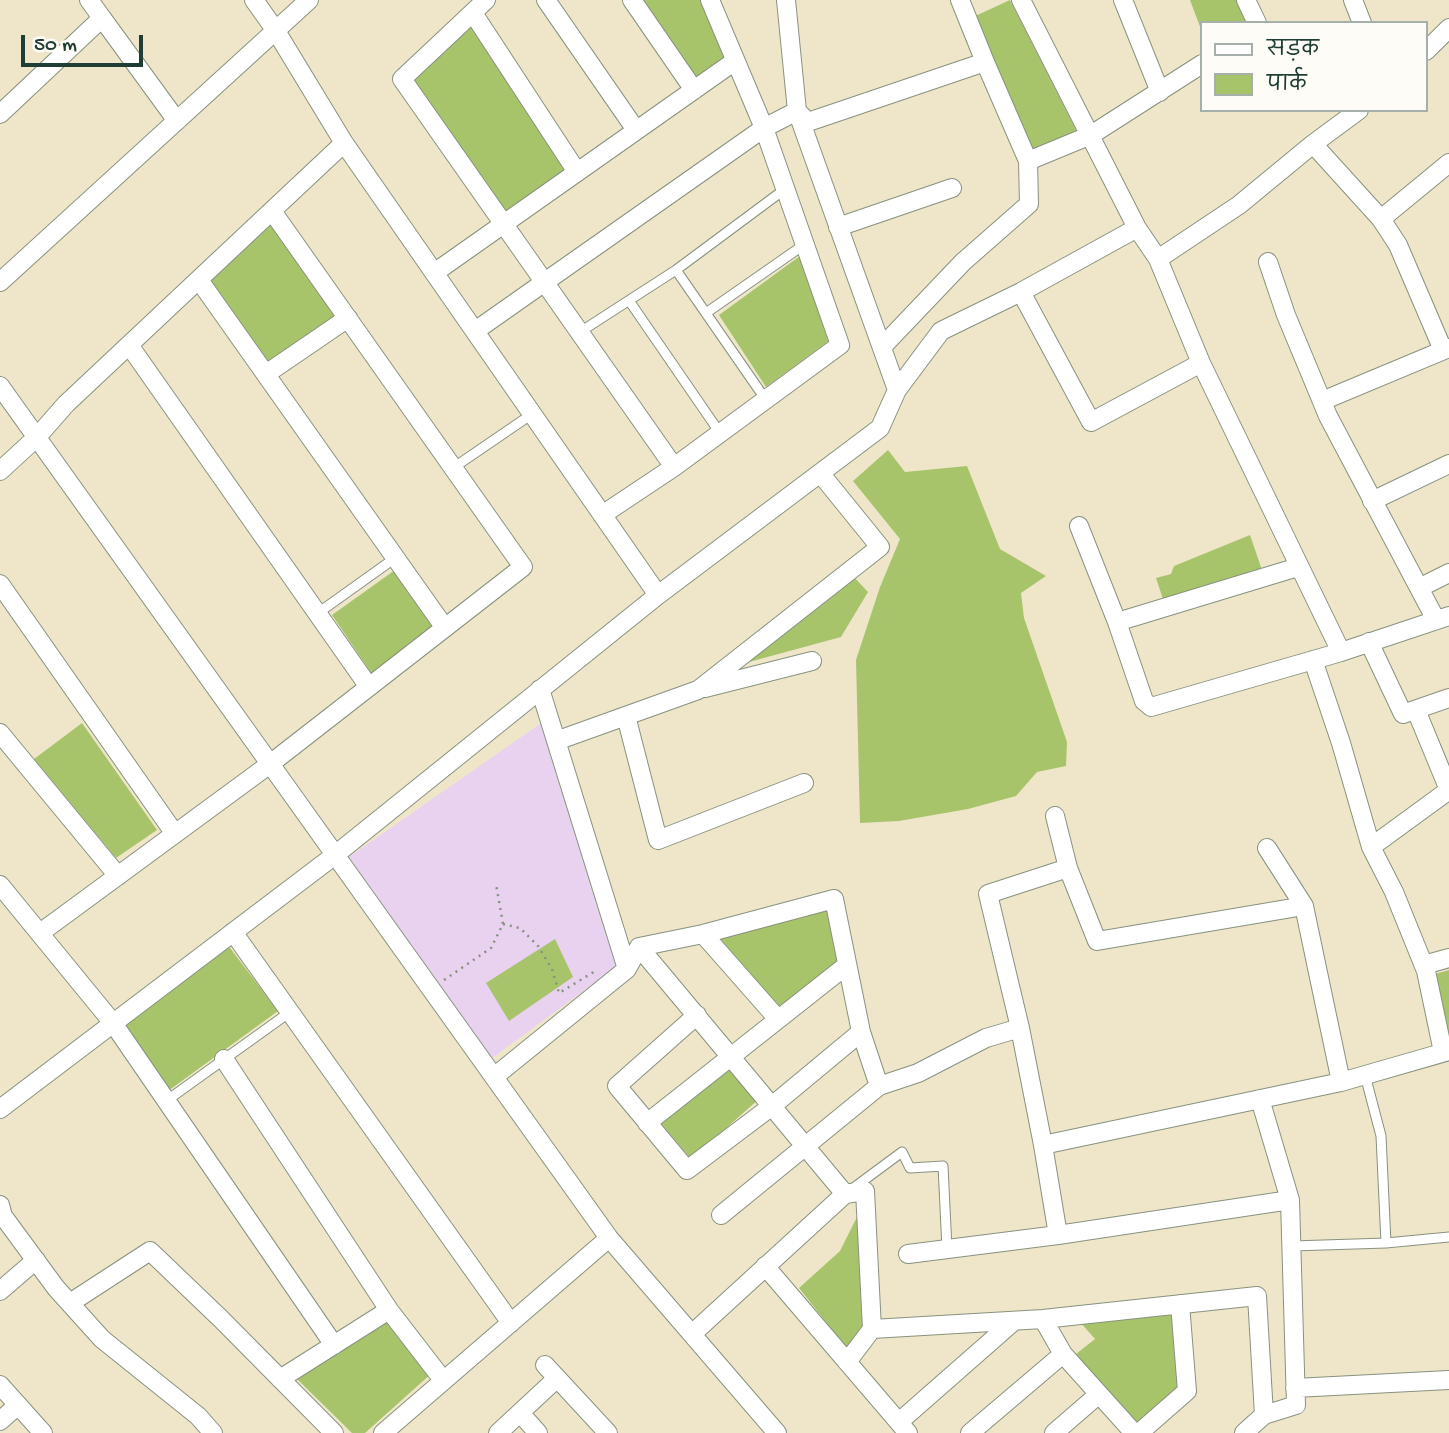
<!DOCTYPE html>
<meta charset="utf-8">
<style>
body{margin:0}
#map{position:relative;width:1449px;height:1433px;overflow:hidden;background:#efe6ca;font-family:"Gochi Hand","Playpen Sans Deva",sans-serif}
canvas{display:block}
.legend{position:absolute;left:1200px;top:21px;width:228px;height:91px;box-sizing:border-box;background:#fdfcf7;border:2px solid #a4b0a9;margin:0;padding:9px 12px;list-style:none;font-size:21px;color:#1f3d34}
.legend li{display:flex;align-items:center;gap:14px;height:35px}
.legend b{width:35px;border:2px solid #a4b0a9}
.scale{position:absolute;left:21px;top:35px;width:122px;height:32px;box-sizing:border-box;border:4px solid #1f3d34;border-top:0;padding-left:9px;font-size:21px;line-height:24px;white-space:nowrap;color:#1f3d34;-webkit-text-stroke:5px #fdfcf7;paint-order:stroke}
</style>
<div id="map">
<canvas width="1449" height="1433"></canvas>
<ul class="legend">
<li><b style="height:9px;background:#fff"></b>सड़क</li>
<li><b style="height:19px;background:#a8c46b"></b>पार्क</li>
</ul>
<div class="scale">50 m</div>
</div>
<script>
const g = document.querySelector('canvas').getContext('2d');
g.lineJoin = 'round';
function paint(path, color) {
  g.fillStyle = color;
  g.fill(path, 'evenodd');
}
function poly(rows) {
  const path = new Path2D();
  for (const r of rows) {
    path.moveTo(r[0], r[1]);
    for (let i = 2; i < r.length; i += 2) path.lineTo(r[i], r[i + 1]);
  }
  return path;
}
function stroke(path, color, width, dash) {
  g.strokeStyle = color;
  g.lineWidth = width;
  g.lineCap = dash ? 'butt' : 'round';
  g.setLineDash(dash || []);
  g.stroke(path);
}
paint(poly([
 [547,719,619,965,492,1058,349,857]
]), '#e8d2ef');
paint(poly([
 [638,0,707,0,733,62,696,83],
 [1010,0,1077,132,1030,152,971,18],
 [1190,0,1239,0,1250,23,1202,23,1202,32],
 [472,24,574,167,506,215,412,80],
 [270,220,337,316,270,364,210,279],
 [800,256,830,340,766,387,719,315],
 [888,450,905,472,967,466,1000,549,1046,576,1021,593,1024,618,1067,742,1066,766,1037,772,1016,796,968,809,899,821,860,823,856,660,880,587,900,539,853,481],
 [1250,535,1263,573,1164,602,1156,578,1171,574,1174,566],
 [395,570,436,626,372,674,332,615],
 [853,576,868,592,841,637,738,665],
 [82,723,157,830,116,858,34,759],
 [831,905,842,962,776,1011,714,939],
 [555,939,573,977,509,1021,486,983],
 [227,944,278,1011,168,1091,122,1025],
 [1449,970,1449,1046,1435,974],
 [728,1066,759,1099,691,1159,660,1122],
 [857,1217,865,1327,848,1350,799,1288,840,1251],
 [1174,1312,1181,1389,1138,1426,1076,1354,1095,1339,1080,1322],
 [394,1318,432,1373,365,1433,352,1433,296,1378]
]), '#a8c46b');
const lane = poly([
 [676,270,766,400],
 [630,302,720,433],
 [706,313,805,244],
 [580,332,676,270,785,189],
 [453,468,532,414],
 [318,613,395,558],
 [1365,1075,1381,1136,1386,1243],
 [166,1101,290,1012],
 [852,1189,902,1152,910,1168,943,1166,947,1249],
 [1292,1246,1386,1243,1449,1237]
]);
const street = poly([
 [89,0,102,18],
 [254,0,276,31,344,143,658,595],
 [486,0,402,79,674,467,602,515],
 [546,0,636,130],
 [632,0,694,90],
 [786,0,797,111,897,390],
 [1021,0,1137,228],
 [1123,0,1160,92],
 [1246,0,1257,23],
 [1353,0,1362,23],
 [473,13,577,172],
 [1426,51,1449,28],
 [985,62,1028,161,1091,135,1202,64],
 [797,111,808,122,985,62,960,0],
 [0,114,102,18,177,121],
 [1313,144,1381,219,1398,245,1443,350],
 [1381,219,1449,163],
 [838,227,952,188],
 [1158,259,1239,205,1313,144,1359,110],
 [1268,262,1286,315,1328,416,1436,620],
 [434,273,735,61],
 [199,280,445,628],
 [0,282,309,0],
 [1021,292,1091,422,1201,363],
 [475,331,764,128,797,111],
 [129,345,369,687],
 [882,347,963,262,1029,204,1028,161],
 [266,374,348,318],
 [0,386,609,1238,777,1433],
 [1322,401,1449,348],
 [674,467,840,345,764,128,710,0],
 [0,471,37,437,66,404,344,143],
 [1372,501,1449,464],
 [1079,526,1117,622,1144,701,1151,707,1341,652],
 [0,584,175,834],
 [1419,588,1449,573],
 [1117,622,1298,567],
 [1369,642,1403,714,1449,698],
 [1313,660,1341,743,1371,847,1394,892,1426,971,1443,1052],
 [705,688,812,661],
 [540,689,627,969],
 [1416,710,1449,790],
 [626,716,658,840,804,783],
 [0,733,118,876],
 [556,741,698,690,880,547,820,473],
 [1055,816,1068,868],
 [1371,847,1449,790],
 [1267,848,1304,906],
 [1068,868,1097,941,1304,906,1341,1082,1043,1145,1020,1028,988,894,1068,868],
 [0,885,113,1023,334,1345],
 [233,932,511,1323],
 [40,933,270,764,523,567,272,211],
 [703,934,777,1018],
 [639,947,845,1194],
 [1424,965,1449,958],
 [697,1015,617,1086,687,1170,772,1106,861,1032],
 [224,1059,389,1310,443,1380],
 [494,1077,627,969,639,947,703,934,834,899,861,1032,879,1086,918,1073,986,1038,1020,1028],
 [1341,1082,1449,1051],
 [0,1109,335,855,658,595,880,428,897,390,941,331,1021,292,1137,228,1158,259,1201,363,1341,652,1449,616],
 [647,1123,847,965],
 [1043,1145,1058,1235],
 [0,1205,3,1216,56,1288,102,1339,198,1416,213,1433],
 [721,1215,879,1086],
 [908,1254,1058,1235,1290,1200],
 [765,1266,908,1433],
 [0,1291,36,1260],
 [70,1303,150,1251,221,1319,334,1433],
 [1043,1319,1063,1354,1134,1433],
 [692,1334,845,1194,865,1191,872,1329,1043,1319,1257,1296,1264,1415],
 [847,1362,872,1329],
 [545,1365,608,1433],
 [280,1379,389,1310],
 [0,1385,43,1433],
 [1295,1388,1449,1380],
 [521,1414,538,1433],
 [0,1421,18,1405],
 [899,1422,1014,1321],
 [383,1433,609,1238],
 [498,1433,554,1381,558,1381],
 [970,1433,1063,1354],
 [1054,1433,1099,1394],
 [1139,1433,1187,1391,1180,1304],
 [1244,1433,1264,1415,1296,1405,1290,1200,1260,1099]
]);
stroke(lane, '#87927f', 11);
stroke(street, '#87927f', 20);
stroke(poly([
 [503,924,520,928,538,946,552,969,559,993,597,970],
 [444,980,491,948,503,924,496,884]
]), '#87927f', 2.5, [2, 5]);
stroke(lane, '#fff', 9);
stroke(street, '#fff', 18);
</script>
